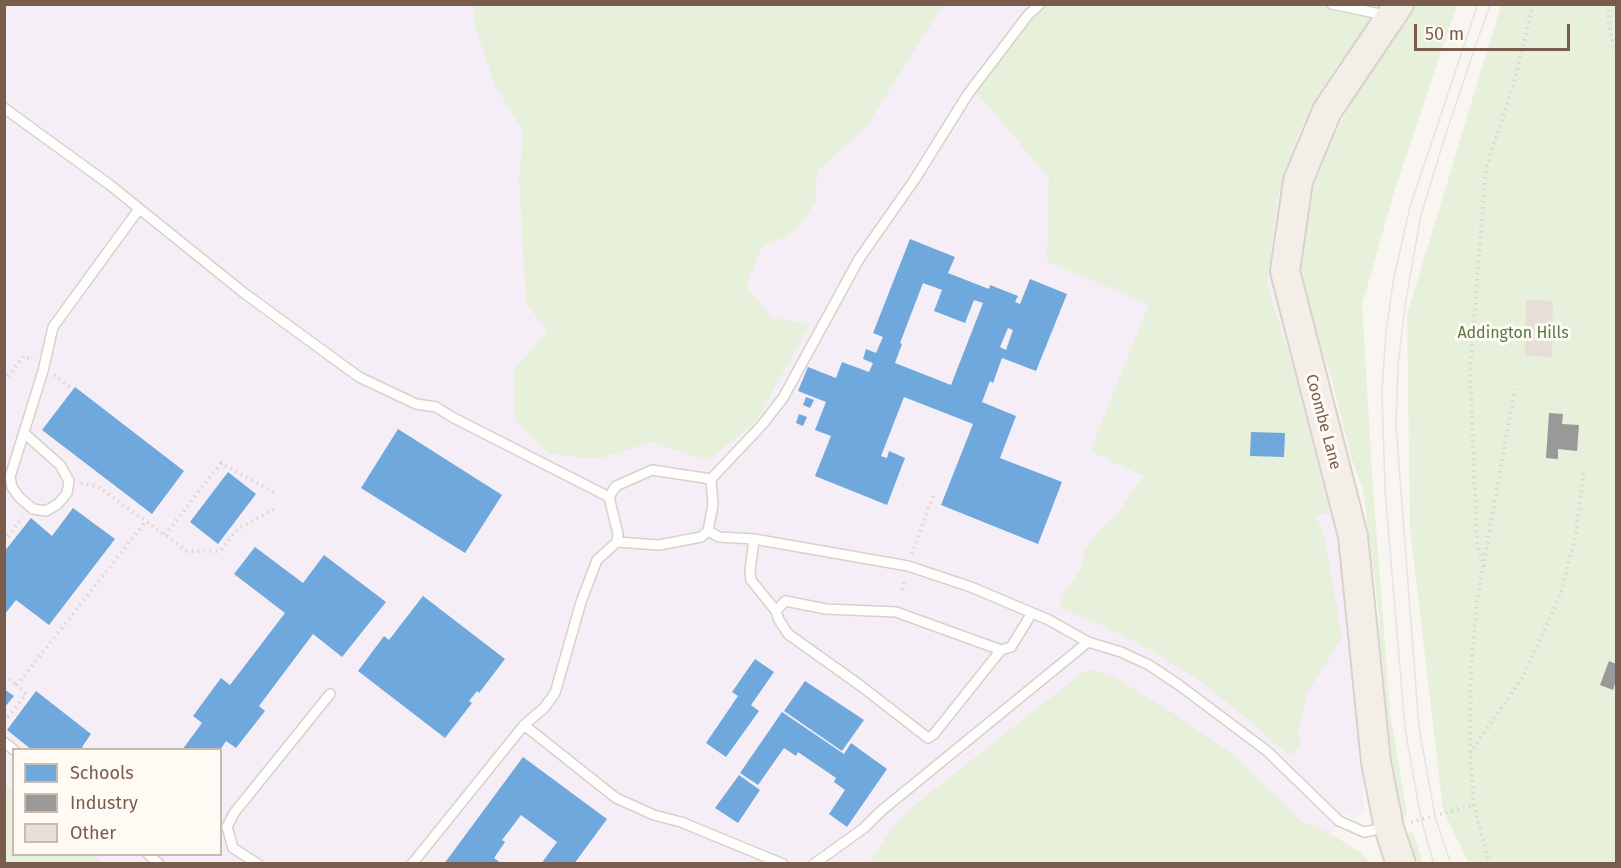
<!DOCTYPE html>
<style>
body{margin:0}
#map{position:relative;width:1621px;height:868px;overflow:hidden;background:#f9f5f0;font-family:"Fira Sans",sans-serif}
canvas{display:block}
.frame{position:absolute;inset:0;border:6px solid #7a5c4d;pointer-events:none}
.legend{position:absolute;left:12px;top:748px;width:210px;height:108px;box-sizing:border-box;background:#fffaf3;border:2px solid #cabbb1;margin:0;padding:8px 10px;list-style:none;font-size:18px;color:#7a5c4d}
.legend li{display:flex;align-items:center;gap:12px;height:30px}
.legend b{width:30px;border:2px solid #cabbb1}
.scale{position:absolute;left:1414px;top:24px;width:156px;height:27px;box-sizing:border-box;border:3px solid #7a5c4d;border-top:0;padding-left:8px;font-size:18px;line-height:21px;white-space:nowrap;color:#7a5c4d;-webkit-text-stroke:4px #fffaf3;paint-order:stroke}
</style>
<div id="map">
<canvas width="1621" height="868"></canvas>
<div class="frame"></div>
<ul class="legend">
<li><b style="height:16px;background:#6fa8dc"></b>Schools</li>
<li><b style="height:16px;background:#999"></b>Industry</li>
<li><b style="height:16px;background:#e6ded7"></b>Other</li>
</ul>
<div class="scale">50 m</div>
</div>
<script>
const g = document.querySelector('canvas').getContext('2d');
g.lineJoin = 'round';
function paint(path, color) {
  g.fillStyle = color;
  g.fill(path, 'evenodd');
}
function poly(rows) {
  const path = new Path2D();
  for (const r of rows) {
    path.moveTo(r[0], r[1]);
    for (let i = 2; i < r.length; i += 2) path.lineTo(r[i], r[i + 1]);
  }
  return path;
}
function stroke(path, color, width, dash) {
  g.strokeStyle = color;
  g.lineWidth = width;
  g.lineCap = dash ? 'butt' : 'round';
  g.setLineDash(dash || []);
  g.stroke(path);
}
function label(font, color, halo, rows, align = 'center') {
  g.font = font + ' "Fira Sans",sans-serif';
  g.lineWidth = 6;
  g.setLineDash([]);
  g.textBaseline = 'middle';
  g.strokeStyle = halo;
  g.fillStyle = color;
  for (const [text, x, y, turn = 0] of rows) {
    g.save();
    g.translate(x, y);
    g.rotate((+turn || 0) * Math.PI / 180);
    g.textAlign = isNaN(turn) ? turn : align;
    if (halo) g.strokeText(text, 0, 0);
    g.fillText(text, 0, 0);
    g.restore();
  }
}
paint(poly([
 [5,5,1375,5,1315,103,1287,179,1272,274,1339,538,1351,629,1365,812,1353,818,1346,813,1331,834,1361,853,1370,863,5,864],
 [14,750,220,750,220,854,14,854]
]), '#f6eef6');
paint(poly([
 [473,5,943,5,866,127,817,171,816,202,793,233,761,248,746,286,771,317,809,325,756,422,707,461,653,442,597,459,549,454,515,420,514,369,547,332,526,302,519,179,523,131,495,85,474,24],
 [1030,5,1383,5,1372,22,1331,74,1298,134,1277,200,1267,284,1292,365,1330,513,1315,515,1325,538,1342,638,1307,693,1298,734,1301,744,1291,754,1286,753,1250,721,1200,681,1149,649,1101,625,1059,608,1064,594,1083,566,1084,552,1097,533,1120,511,1138,482,1145,477,1090,451,1149,304,1047,262,1049,178,977,93],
 [1409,5,1457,5,1395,189,1362,305,1373,487,1390,711,1407,815,1400,817,1389,770,1381,704,1379,615,1363,489,1351,457,1332,380,1308,309,1300,261,1304,220,1316,179,1341,121,1363,81],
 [1501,5,1616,5,1616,863,1469,863,1443,810,1410,528,1407,315],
 [1094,670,1116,678,1167,709,1235,756,1301,821,1331,834,1361,853,1370,863,870,863,893,826,911,808,1083,672],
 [5,784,13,791,14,854,92,855,104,863,5,863],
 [1413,832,1423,863,1412,863,1403,836]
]), '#e7f0db');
paint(poly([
 [910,239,955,257,948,273,989,289,990,285,1018,296,1015,302,1020,304,1030,279,1067,294,1036,371,1002,358,993,383,990,381,982,402,1016,416,1000,458,1062,482,1038,544,941,505,973,424,904,397,881,456,887,458,889,451,905,458,887,505,815,476,831,436,815,430,826,402,798,391,808,367,836,378,842,362,869,372,873,363,863,359,866,349,876,353,883,337,873,333],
 [923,283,942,290,934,311,965,323,974,300,983,303,951,385,895,363,902,344,900,343],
 [1008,328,1013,330,1006,350,1000,347],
 [75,387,184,471,152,514,42,430],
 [806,397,814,400,810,408,803,405],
 [799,414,807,417,803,426,796,423],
 [398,429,502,495,465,553,361,488],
 [1251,432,1285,433,1284,457,1250,456],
 [228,472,256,494,218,544,190,522],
 [73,508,115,539,49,625,16,600,4,615,4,552,31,518,52,536],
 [255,547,303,583,324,555,386,602,342,657,313,634,259,706,265,711,236,748,226,741,220,750,182,750,202,723,193,716,221,678,230,685,285,613,234,574],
 [423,596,505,659,479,693,477,691,469,701,472,703,445,738,358,671,384,636,389,640],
 [755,659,774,672,751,705,759,711,726,757,706,743,738,696,732,692],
 [805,681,864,720,842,751,784,711],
 [4,689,14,696,4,708],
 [36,691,91,734,82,747,86,750,32,750,7,730],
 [782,712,844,754,851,743,887,769,847,827,829,814,845,790,834,782,836,778,798,752,796,756,784,748,758,785,740,773],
 [523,757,607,819,574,864,541,864,557,842,521,815,502,840,505,842,494,858,502,864,444,864],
 [739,775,760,790,738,823,715,808]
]), '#6fa8dc');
paint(poly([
 [1549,413,1563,414,1562,424,1579,425,1577,451,1558,449,1558,459,1546,458],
 [1609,661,1616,664,1616,681,1613,690,1600,685]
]), '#999');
paint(poly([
 [1526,300,1553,301,1552,357,1525,356]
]), '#e6ded7');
const lane = poly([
 [1332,4,1385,15],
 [4,108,110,185,244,293,359,377,416,404,436,407,452,417,609,497],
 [24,433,60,465,69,481,67,493,58,504,46,511,33,509,19,497,12,487,10,477,43,371,53,327,139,209],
 [652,470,711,479,713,505,708,531,701,537,659,545,617,542,618,534,609,497,616,486,652,470],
 [711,479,762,425,783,398,859,259,915,179,968,94,1028,15,1040,4],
 [708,531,719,537,754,539,908,566,971,587,1049,620,1088,642,1121,652,1149,665,1179,685,1267,751,1339,821,1364,832,1385,828],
 [754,539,750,571,751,580,776,611],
 [1001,650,934,734,928,738,861,686,788,634,779,620,776,611,785,601,826,609,896,612,1001,650,1011,647,1032,613],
 [524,725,616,798,654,815,681,822,783,864],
 [4,742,14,750],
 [148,854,159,864],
 [258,864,233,848,227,827,234,813,330,694],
 [412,864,524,725,544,708,555,693,581,602,597,560,617,542],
 [814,864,864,828,881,811,1088,642]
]);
const primary = poly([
 [1399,4,1327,111,1298,181,1285,271,1353,536,1376,762,1389,828,1401,864]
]);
stroke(lane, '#d7d1cb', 12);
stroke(primary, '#dad1cc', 32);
stroke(poly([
 [1608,4,1610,30,1616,53],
 [54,375,73,389],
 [4,381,24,356,31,360],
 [81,483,97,486,187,551,220,551,238,529,274,509],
 [165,535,221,463,277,494],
 [4,541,23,517],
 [912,554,933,496],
 [1484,567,1477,542,1470,372,1486,168,1514,83,1533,4],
 [902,590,905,579],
 [4,675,17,685],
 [4,722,26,694,17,685,146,521],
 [1470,753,1523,677,1561,593,1576,535,1584,469],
 [1411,822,1474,805],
 [1489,864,1474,805,1470,753,1471,668,1477,600,1515,389]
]), '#dcd5d0', 4, [1.5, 4.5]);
stroke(lane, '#fefefd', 9);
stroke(primary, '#f3eee8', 28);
stroke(poly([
 [1434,864,1421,819,1405,728,1385,489,1382,391,1386,333,1393,282,1410,207,1478,4],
 [1451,864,1435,816,1419,728,1396,425,1398,365,1405,305,1421,215,1448,127,1490,4]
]), '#e6e3e7', 1.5);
label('16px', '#537a41', '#fffaf3', [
 ["Addington Hills",1513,334]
]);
label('16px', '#7a5c4d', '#fffaf3', [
 ["Coombe Lane",1323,422,75]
]);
</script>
